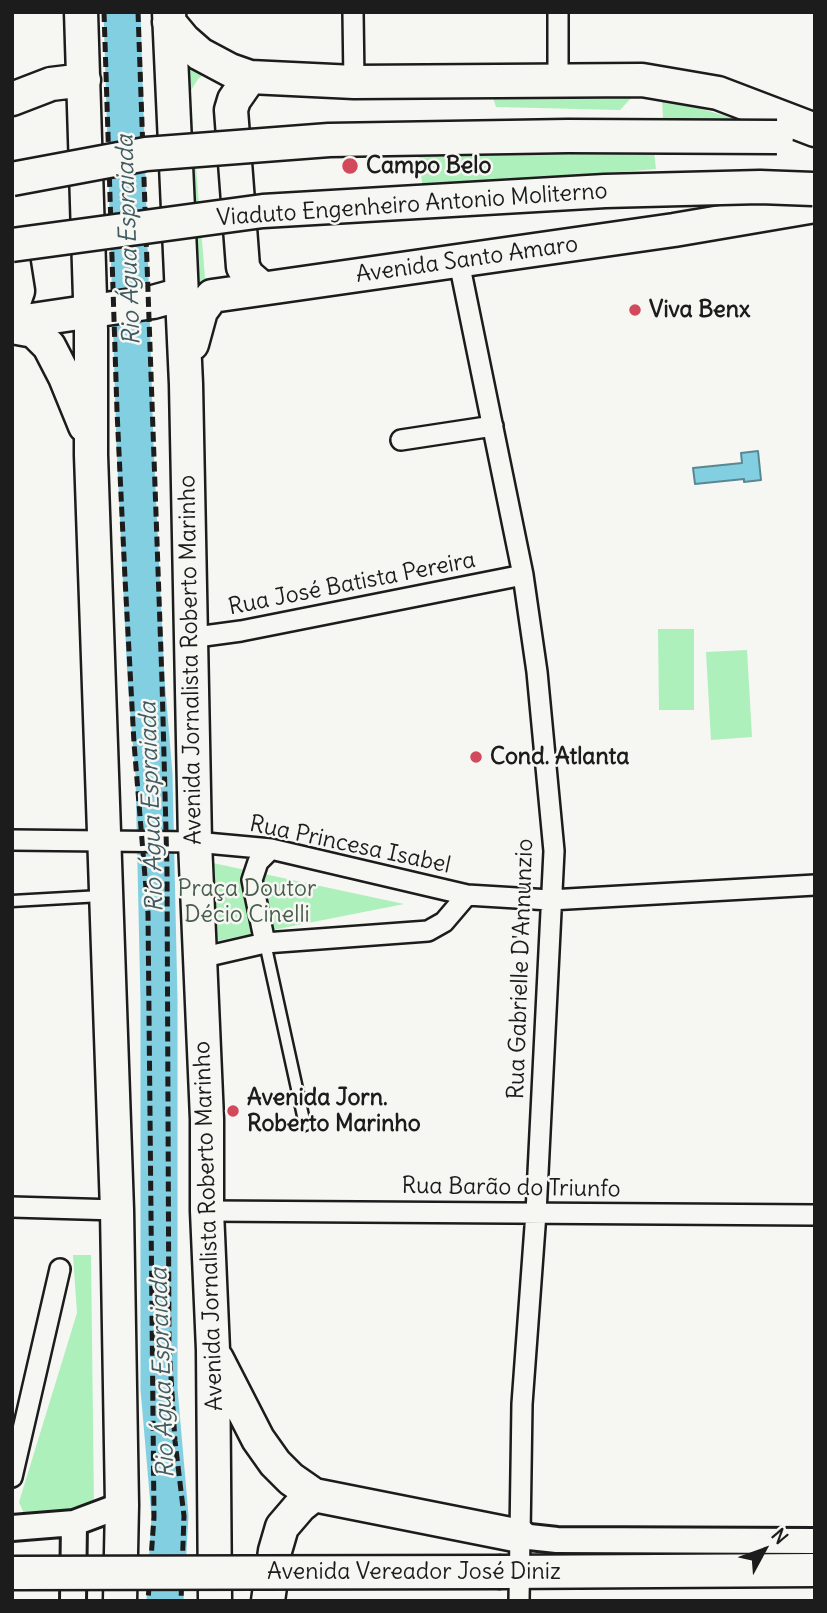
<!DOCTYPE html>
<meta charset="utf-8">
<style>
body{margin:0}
#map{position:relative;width:827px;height:1613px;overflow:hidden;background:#f6f6f2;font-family:Delius,sans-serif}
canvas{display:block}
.frame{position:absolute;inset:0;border:14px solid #1c1c1c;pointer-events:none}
.north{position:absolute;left:729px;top:1515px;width:70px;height:70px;-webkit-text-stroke:5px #f6f6f2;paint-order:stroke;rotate:49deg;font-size:19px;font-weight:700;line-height:28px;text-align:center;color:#1c1c1c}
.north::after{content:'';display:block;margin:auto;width:24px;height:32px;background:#1c1c1c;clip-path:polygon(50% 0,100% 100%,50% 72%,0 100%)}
</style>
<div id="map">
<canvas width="827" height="1613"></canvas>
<div class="frame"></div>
<div class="north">N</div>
</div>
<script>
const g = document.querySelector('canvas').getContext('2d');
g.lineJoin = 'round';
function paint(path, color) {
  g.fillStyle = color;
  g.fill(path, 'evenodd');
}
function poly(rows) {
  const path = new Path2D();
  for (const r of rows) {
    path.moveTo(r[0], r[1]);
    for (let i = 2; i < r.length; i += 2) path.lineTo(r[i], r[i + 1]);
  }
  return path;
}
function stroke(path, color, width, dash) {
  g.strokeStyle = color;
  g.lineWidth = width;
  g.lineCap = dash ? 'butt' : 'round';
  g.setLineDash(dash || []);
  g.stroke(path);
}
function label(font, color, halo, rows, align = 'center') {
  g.font = font + ' Delius,sans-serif';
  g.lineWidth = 5;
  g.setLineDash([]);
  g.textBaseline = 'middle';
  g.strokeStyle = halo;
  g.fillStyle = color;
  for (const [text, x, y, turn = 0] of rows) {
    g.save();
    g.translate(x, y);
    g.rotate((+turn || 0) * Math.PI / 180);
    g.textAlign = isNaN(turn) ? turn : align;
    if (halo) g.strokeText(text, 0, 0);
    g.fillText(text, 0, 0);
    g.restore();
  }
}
paint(poly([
 [189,55,208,71,198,79,190,92,206,290,202,289,200,283,190,198,187,67],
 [492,95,562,97,633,96,620,110,496,107],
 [662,97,745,122,751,135,663,118],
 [653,143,656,169,423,189,418,153],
 [658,629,694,629,694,710,659,710],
 [747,650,752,737,711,740,706,652],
 [213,863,404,904,217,941],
 [73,1255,91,1255,94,1507,27,1521,19,1502,77,1313]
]), '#adf0bb');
const water = poly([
 [758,451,761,480,744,482,744,479,695,484,693,468,742,463,741,453,758,451]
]);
paint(water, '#82cfe1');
stroke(water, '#598792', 2);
stroke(poly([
 [122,12,135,444,146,679,154,775,159,1000,159,1389,170,1516,165,1601]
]), '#82cfe1', 37);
const service = poly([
 [12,901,101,896],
 [265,943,305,1125]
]);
const minor = poly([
 [353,12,354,82],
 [558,12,558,81],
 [459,262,523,575,537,672,554,851,536,1213,522,1404,519,1601],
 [401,440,493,426],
 [189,638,241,631,523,575],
 [12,840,195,842,271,849,467,895,550,900,815,885],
 [265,943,252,880,258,862,271,849],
 [200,958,265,943,428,931,444,922,467,895],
 [12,1207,117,1210],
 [207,1211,815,1215],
 [12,1477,60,1269]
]);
const tertiary = poly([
 [12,1528,74,1523,122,1505],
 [520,1536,557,1540,815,1541],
 [73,1601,74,1523]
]);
const primary = poly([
 [81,12,91,330,91,455,117,1210,122,1505,120,1601],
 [169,12,186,384,195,842,207,1119,207,1211,213,1350,215,1601],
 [169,22,184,40,200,54,230,70,250,77,354,82,642,80,718,93,815,130],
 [250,77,234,100,231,110,243,267,248,276,262,288],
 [12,99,51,84,84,80],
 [12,253,18,291,12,308],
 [12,323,153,302,182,294],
 [12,327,34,331,49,346,65,377,85,426],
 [192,344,201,311,212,296,674,230,815,206],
 [217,1359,258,1439,275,1463,291,1479,314,1495,520,1536],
 [501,1572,815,1570],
 [268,1601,275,1551,282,1527,300,1506,314,1495]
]);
stroke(service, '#1c1c1c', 15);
stroke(minor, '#1c1c1c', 24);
stroke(tertiary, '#1c1c1c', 30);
stroke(primary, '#1c1c1c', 37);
stroke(service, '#f6f6f2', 10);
stroke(minor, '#f6f6f2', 19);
stroke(tertiary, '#f6f6f2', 24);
stroke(primary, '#f6f6f2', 32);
stroke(poly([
 [104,12,117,411,125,578,134,743,148,913,154,1517,148,1601],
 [138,12,162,681,167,869,169,1345,175,1441,184,1516,181,1601]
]), '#1c1c1c', 5, [10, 5]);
const primaryBridge = poly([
 [12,179,146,154,329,140,568,136,777,137],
 [12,245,263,211,605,191,760,187,813,189],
 [12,1573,501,1572]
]);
stroke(primaryBridge, '#1c1c1c', 37, []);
stroke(primaryBridge, '#f6f6f2', 32);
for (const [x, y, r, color] of [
 [350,166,9,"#d1495b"],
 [635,310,7,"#d1495b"],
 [476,757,7,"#d1495b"],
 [233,1111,7,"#d1495b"]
]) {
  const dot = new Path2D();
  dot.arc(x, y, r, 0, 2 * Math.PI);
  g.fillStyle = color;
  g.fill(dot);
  stroke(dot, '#f6f6f2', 2.5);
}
label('bold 23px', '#1c1c1c', '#f6f6f2', [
 ["Campo Belo",366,166],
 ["Viva Benx",649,310],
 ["Cond. Atlanta",490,757],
 ["Avenida Jorn.",247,1098],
 ["Roberto Marinho",247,1124]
], 'left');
label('23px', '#1c1c1c', '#f6f6f2', [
 ["Viaduto Engenheiro Antonio Moliterno",412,205,-4],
 ["Avenida Santo Amaro",467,260,-8],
 ["Rua José Batista Pereira",352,584,-11],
 ["Avenida Jornalista Roberto Marinho",191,660,-91],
 ["Rua Princesa Isabel",350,845,12],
 ["Rua Gabrielle D'Annunzio",521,969,-88],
 ["Rua Barão do Triunfo",511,1188,1],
 ["Avenida Jornalista Roberto Marinho",209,1226,-92],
 ["Avenida Vereador José Diniz",414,1572]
]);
label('23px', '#485c4c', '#f6f6f2', [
 ["Praça Doutor",247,889],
 ["Décio Cinelli",247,915]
]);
label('italic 24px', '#405b61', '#f6f6f2', [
 ["Rio Água Espraiada",129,240,-92],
 ["Rio Água Espraiada",152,807,-92],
 ["Rio Água Espraiada",163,1373,-92]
]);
</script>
